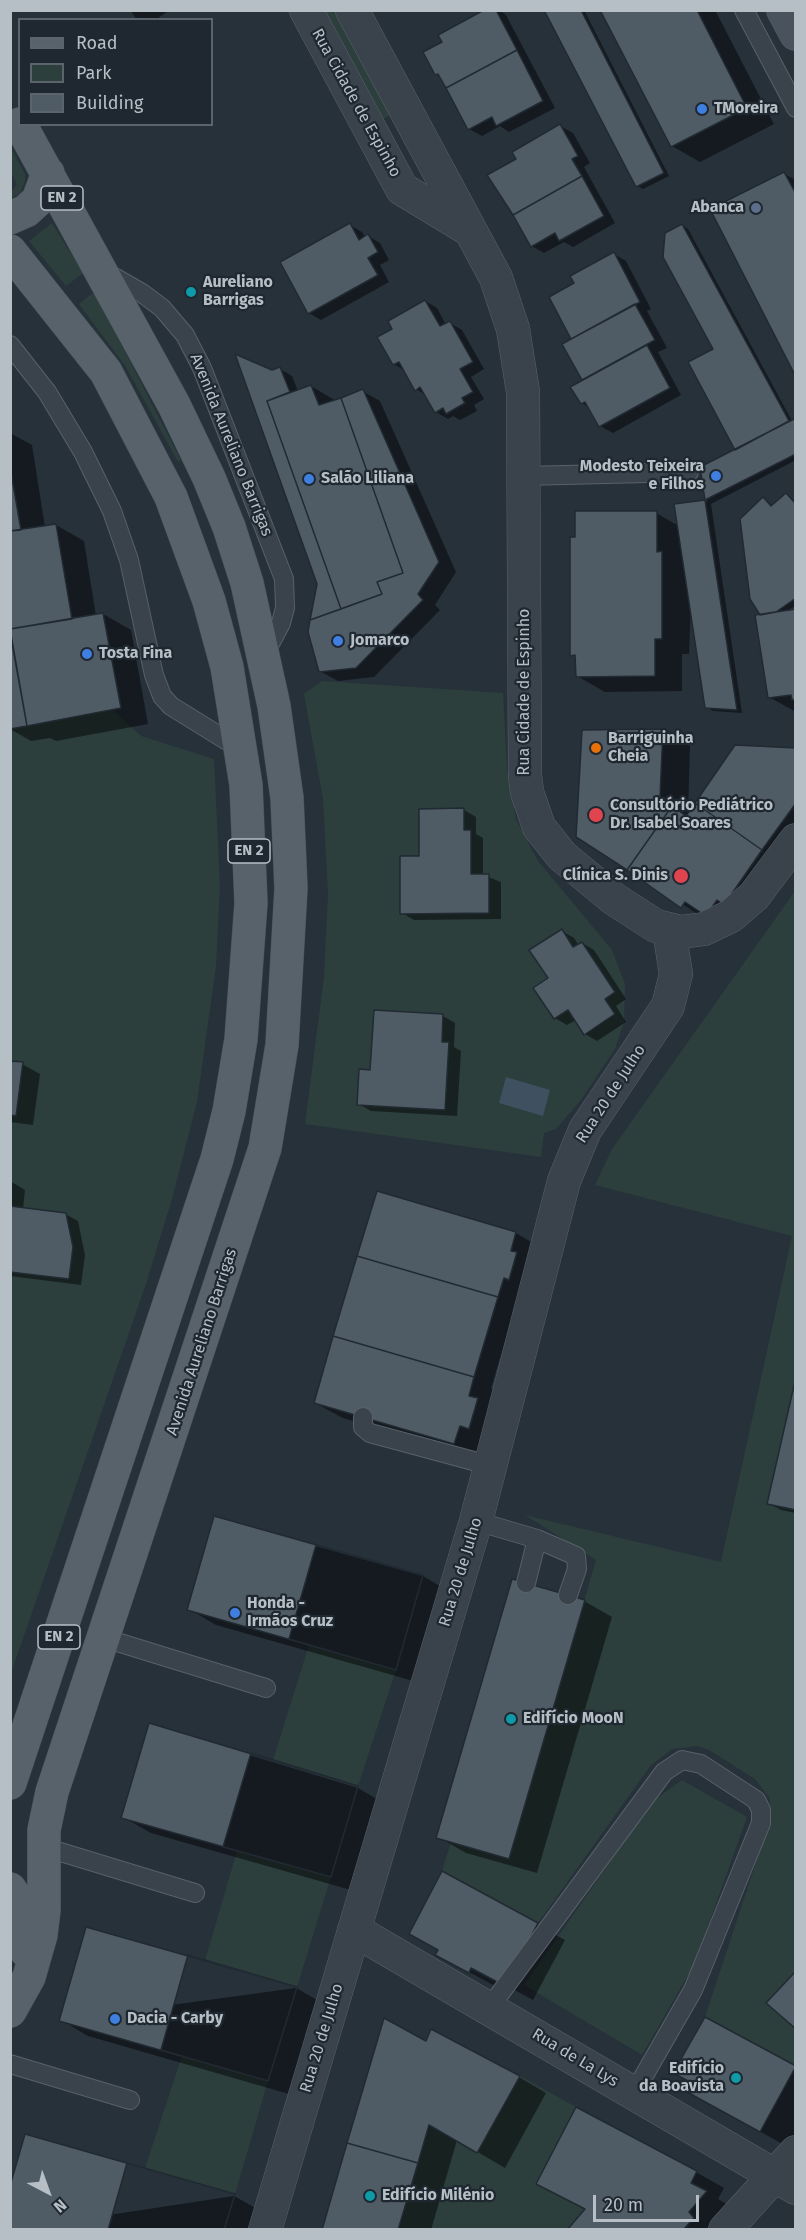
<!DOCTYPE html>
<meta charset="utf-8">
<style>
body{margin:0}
#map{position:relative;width:806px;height:2240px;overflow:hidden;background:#27313a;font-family:"Fira Sans",sans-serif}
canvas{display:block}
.frame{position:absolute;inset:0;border:12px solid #b6bec6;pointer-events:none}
.legend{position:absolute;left:18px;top:18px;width:195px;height:108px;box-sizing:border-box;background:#1f2830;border:2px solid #5b646c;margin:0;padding:8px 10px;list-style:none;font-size:18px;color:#b6bec6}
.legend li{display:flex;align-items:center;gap:12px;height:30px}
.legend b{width:30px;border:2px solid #5b646c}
.north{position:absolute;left:18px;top:2162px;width:60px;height:60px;-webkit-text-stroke:4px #1f2830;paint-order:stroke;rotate:139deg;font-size:16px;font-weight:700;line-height:24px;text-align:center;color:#b6bec6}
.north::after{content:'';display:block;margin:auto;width:21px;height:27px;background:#b6bec6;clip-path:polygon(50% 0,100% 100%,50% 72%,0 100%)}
.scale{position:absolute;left:593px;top:2195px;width:106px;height:27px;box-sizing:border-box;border:3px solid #b6bec6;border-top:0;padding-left:8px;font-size:18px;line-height:21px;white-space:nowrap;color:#b6bec6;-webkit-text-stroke:4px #1f2830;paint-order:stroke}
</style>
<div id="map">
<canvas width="806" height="2240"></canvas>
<div class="frame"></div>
<ul class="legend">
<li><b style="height:8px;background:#58626a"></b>Road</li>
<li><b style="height:16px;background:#2c3f3d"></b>Park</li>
<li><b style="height:16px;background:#505c65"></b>Building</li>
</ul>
<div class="north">N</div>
<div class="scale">20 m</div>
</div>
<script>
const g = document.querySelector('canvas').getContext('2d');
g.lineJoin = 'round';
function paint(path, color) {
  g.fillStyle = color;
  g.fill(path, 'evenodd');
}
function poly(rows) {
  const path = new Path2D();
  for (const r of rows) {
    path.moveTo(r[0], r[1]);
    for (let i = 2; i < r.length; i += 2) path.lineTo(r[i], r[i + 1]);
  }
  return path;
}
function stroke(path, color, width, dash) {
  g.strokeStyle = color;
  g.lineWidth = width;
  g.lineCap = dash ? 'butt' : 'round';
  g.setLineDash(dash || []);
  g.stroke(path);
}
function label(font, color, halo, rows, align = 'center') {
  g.font = font + ' "Fira Sans",sans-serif';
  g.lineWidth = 4.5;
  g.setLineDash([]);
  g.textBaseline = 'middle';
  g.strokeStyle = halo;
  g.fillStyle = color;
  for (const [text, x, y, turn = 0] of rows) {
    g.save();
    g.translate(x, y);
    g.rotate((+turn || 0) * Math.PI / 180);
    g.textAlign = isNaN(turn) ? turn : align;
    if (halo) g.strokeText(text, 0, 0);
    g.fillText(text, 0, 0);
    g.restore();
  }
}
paint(poly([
 [323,11,337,11,392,114,382,120],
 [11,148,25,174,25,181,20,193,11,199,11,192,17,184,11,173],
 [52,223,83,273,66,286,29,241],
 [94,292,181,460,178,462,126,367,79,304],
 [322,681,503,693,507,769,516,819,538,861,612,950,625,984,624,1023,615,1049,581,1100,556,1129,544,1133,541,1157,305,1124,324,977,328,894,323,799,304,694],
 [113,710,141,736,214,759,220,886,216,966,197,1102,172,1199,147,1281,11,1673,11,729],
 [795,891,796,1971,766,2003,795,2029,795,2066,705,2017,769,1823,771,1810,769,1797,755,1779,709,1750,698,1746,672,1749,651,1765,538,1923,442,1871,451,1842,509,1858,596,1560,525,1515,721,1562,792,1236,595,1185,612,1149],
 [309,1645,396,1670,358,1786,273,1760],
 [682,1780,747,1817,694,1965,642,2055,524,1985,653,1801],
 [237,1851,331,1877,297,1987,205,1961],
 [182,2056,268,2081,235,2194,145,2168],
 [520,2076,576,2107,536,2184,585,2209,567,2229,398,2230,429,2125,477,2153]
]), '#2c3f3d');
paint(poly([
 [506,1077,550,1090,543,1116,499,1103]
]), '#3f5061');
paint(poly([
 [130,10,170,10,155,20,137,20],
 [488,10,499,10,506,15,555,108,509,132,500,126,482,136,469,129,442,78,436,74],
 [546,10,584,10,669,176,643,189,637,186],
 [602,10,715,10,774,124,700,162,672,146],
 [560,126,573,133,590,163,584,167,615,223,573,247,564,242,544,253,532,246,489,176,518,160],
 [784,174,796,180,796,373],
 [350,225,362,232,365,237,368,236,380,243,389,260,380,265,389,282,321,320,309,313],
 [682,225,688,229,792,421,796,420,796,460,711,504,742,713,713,711,706,707,691,604,689,654,682,654,682,691,605,692,577,676,577,658,572,655,656,513,679,526,676,505,707,502,702,468,737,450,716,350],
 [614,254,626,261,651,309,647,311,667,348,658,352,681,395,613,433,600,426,591,409,582,403,584,381,564,345,573,340,551,298,576,284],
 [425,301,437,308,446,325,450,323,462,330,484,369,471,377,484,399,474,405,477,411,460,420,453,416,448,419,436,412,427,396,416,389,405,371,394,364,394,329],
 [238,357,272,372,280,369,292,376,298,391,311,386,336,401,362,391,380,401,456,572,435,605,440,610,374,677,338,681,320,671,319,584],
 [10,433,32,445,45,527,56,525,84,541,96,616,103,614,131,630,148,724,56,741,50,738,31,741,10,729],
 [786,495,796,502,796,605,786,612,796,610,796,712,769,697,763,615,763,498,773,506],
 [663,730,690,746,688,816,796,749,796,858,752,920,745,916,710,922,578,836],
 [464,810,476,817,476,834,483,838,483,875,501,882,501,919,414,920,402,913,421,857],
 [562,931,574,938,579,946,582,943,594,950,626,999,616,1006,626,1022,597,1041,585,1034,576,1020,567,1025,555,1018,550,979],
 [443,1016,455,1023,454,1047,461,1051,457,1116,371,1111,359,1104],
 [10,1062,22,1064,40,1074,33,1125,10,1122],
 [10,1181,25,1190,23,1209,65,1214,78,1221,85,1255,81,1285,10,1276],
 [378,1193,516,1233,543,1249,515,1309,491,1388,501,1394,482,1459,343,1418,315,1403],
 [796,1383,796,1513,781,1510,768,1503],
 [215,1518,423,1576,450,1592,424,1684,216,1625,189,1609],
 [584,1601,612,1617,537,1873,466,1853,438,1837],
 [150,1725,358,1788,385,1804,358,1892,151,1833,123,1817],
 [443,1873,565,1940,533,2000,500,1982,497,1987,465,1970,440,1950],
 [296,1988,324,2004,296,2096,88,2036,61,2020],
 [705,2019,796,2068,796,2134,788,2147,716,2107,694,2083],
 [426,2043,519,2077,546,2093,505,2168,457,2140,431,2230,325,2230],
 [696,2172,724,2188,718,2199,733,2208,717,2230,569,2230,586,2210,538,2184],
 [234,2196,261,2211,256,2230,10,2230]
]), '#0007');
const building = poly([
 [484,10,496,10,517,50,446,88,438,74,435,75,423,52,442,42,438,35,484,10],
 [544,10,581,10,664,173,636,187,544,10],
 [600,10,697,10,747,108,671,147,600,10],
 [517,50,543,101,496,126,492,117,468,130,446,88,517,50],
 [560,124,578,156,572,159,582,176,513,215,487,175,516,159,512,152,560,124],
 [784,172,796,194,796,377,710,209,784,172],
 [582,176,604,216,559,241,555,233,531,247,513,215,582,176],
 [350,223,359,240,368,234,378,252,368,258,378,275,308,314,280,262,350,223],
 [682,224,789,421,735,450,688,362,713,349,663,257,665,233,682,224],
 [614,252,640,302,571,339,549,297,574,283,570,276,614,252],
 [425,300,440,326,450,321,473,362,460,369,473,392,462,398,465,403,446,414,443,408,435,413,420,387,415,391,399,362,393,365,377,337,392,329,388,321,425,300],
 [635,304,655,340,582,380,562,344,635,304],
 [647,345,670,388,599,427,585,402,581,404,570,387,647,345],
 [235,354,272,370,280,367,290,392,267,401,341,609,310,620,317,584,235,354],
 [311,385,319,405,341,398,403,573,377,582,382,594,341,609,267,401,311,385],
 [363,389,439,562,418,594,423,600,356,668,319,672,308,632,310,620,382,594,377,582,403,573,341,398,363,389],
 [796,418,796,454,705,500,700,467,796,418],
 [10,467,21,530,10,531,10,467],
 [786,493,796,504,796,598,776,612,760,615,750,599,740,519,763,497,771,506,786,493],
 [705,500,737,710,705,708,674,504,705,500],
 [575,511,657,511,657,552,662,551,662,639,655,639,655,676,576,677,575,655,570,656,570,537,575,537,575,511],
 [56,524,72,619,10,629,10,531,56,524],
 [796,609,796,700,792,700,791,695,768,698,755,615,796,609],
 [103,613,121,708,27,726,10,629,103,613],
 [10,632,27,726,10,729,10,632],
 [663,729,660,797,672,806,627,870,576,837,582,730,663,729],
 [735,745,796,748,796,803,762,850,695,803,735,745],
 [695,803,762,850,724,905,717,900,706,916,685,902,681,908,627,870,672,806,686,816,695,803],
 [464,808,464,830,471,830,471,874,489,874,489,913,400,914,400,856,419,856,419,809,464,808],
 [562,929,573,947,582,942,615,992,605,999,615,1014,584,1035,568,1010,554,1019,533,988,548,978,529,950,562,929],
 [374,1010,443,1014,442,1042,449,1042,445,1110,357,1105,359,1069,370,1070,374,1010],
 [10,1061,23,1062,16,1116,10,1115,10,1061],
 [377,1191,516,1232,511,1251,517,1252,509,1280,504,1278,498,1297,357,1256,377,1191],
 [10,1206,66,1213,73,1247,69,1279,10,1272,10,1206],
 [357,1256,498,1297,474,1377,333,1336,357,1256],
 [333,1336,474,1377,469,1396,478,1398,469,1429,460,1426,454,1444,314,1403,333,1336],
 [796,1377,796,1510,767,1504,796,1377],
 [214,1516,423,1575,396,1670,187,1610,214,1516],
 [316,1545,423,1575,396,1670,289,1639,316,1545],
 [512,1579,585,1600,509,1859,436,1838,512,1579],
 [149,1723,358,1786,331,1877,121,1818,149,1723],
 [251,1753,358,1786,331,1877,223,1847,251,1753],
 [442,1871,538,1923,505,1986,471,1968,469,1973,435,1955,438,1950,409,1934,442,1871],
 [86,1927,297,1987,268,2081,59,2021,86,1927],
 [188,1955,297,1987,268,2081,161,2050,188,1955],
 [796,1971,796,2029,766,2003,796,1971],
 [705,2017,796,2066,760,2132,687,2092,692,2083,673,2073,705,2017],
 [384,2018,426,2041,431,2029,520,2076,477,2153,429,2125,418,2163,347,2143,384,2018],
 [576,2107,697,2171,691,2183,707,2191,689,2212,694,2218,683,2230,567,2230,585,2209,536,2184,576,2107],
 [25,2134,235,2194,224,2230,10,2230,10,2186,25,2134],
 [347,2143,418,2163,398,2230,322,2230,347,2143],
 [127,2163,235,2194,224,2230,108,2230,127,2163]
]);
paint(building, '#505c65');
stroke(building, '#212a32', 1.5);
const service = poly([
 [744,10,796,108],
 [107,273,142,293,162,308,185,335,202,368,284,579,285,608,281,623,264,655],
 [10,345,47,392,83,452,112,511,129,560,154,675,162,696,171,706,242,750],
 [523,476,689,472],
 [363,1417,363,1427,370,1433,492,1466],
 [476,1521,537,1539,576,1556,577,1569,568,1595],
 [526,1583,537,1539],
 [104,1638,266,1688],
 [44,1847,195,1893],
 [490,2007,664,1772,682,1760,701,1764,756,1800,761,1810,761,1823,693,1990,634,2093],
 [10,2064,130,2100]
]);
const minor = poly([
 [306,10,402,189,468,229],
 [352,10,496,278,513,329,523,392,525,775,527,792,539,827,562,856,614,899,656,926,681,932,704,929,731,916,754,896,796,840],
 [354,1930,796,2188],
 [265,2230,476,1521,564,1181,585,1130,668,1006,676,974,669,930],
 [725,2230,796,2152]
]);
const secondary = poly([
 [783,10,796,34]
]);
const primary = poly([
 [10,218,26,211,38,200,48,173],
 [10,251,106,372,171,497,209,601,227,667,246,785,251,903,241,1039,229,1111,217,1159,10,1783],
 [10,1889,21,1906,26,1951],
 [10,2011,29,1977,41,1935,44,1910,44,1830,52,1792,265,1148,282,1045,291,888,287,798,274,706,247,583,229,527,209,478,174,405,20,124]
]);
stroke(service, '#586169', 20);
stroke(minor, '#586169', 34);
stroke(secondary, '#586169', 34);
stroke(primary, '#434c54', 34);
stroke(service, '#3a434b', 18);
stroke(minor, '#3a434b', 33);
stroke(secondary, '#49535d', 33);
stroke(primary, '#58626a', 33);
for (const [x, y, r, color] of [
 [702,109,6,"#3f7fe0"],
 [756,208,6,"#5c6f8a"],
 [191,292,6,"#0f9aa8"],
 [716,476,6,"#3f7fe0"],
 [309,479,6,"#3f7fe0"],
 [338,641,6,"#3f7fe0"],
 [87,654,6,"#3f7fe0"],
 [596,748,6,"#e8710a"],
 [596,815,8,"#e0444e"],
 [681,876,8,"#e0444e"],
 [235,1613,6,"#3f7fe0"],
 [511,1719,6,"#0f9aa8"],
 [115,2019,6,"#3f7fe0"],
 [736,2078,6,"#0f9aa8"],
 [370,2196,6,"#0f9aa8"]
]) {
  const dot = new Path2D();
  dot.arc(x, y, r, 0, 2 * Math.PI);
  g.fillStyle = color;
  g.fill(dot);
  stroke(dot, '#1f2830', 2);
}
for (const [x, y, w] of [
 [62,198,42],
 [249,851,42],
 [59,1637,42]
]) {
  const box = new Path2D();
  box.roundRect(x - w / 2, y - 12, w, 24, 4.5);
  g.fillStyle = '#1f2830';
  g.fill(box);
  stroke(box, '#b6bec6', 1.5);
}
label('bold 15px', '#b6bec6', null, [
 ["EN 2",62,198],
 ["EN 2",249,851],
 ["EN 2",59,1637]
]);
label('16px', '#b6bec6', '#1f2830', [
 ["Rua Cidade de Espinho",356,103,61],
 ["Avenida Aureliano Barrigas",231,445,68],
 ["Rua Cidade de Espinho",525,692,-90],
 ["Rua 20 de Julho",611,1094,-57],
 ["Avenida Aureliano Barrigas",202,1342,-72],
 ["Rua 20 de Julho",461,1572,-73],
 ["Rua 20 de Julho",322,2038,-73],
 ["Rua de La Lys",575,2058,31]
]);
label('bold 16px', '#b6bec6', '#1f2830', [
 ["TMoreira",714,109],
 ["Abanca",744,208,"right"],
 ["Aureliano",203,283],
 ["Barrigas",203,301],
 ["Modesto Teixeira",704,467,"right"],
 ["e Filhos",704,485,"right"],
 ["Salão Liliana",321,479],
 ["Jomarco",350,641],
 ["Tosta Fina",99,654],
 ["Barriguinha",608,739],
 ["Cheia",608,757],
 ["Consultório Pediátrico",610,806],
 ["Dr. Isabel Soares",610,824],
 ["Clínica S. Dinis",668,876,"right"],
 ["Honda -",247,1604],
 ["Irmãos Cruz",247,1622],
 ["Edifício MooN",523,1719],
 ["Dacia - Carby",127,2019],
 ["Edifício",724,2069,"right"],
 ["da Boavista",724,2087,"right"],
 ["Edifício Milénio",382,2196]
], 'left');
</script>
